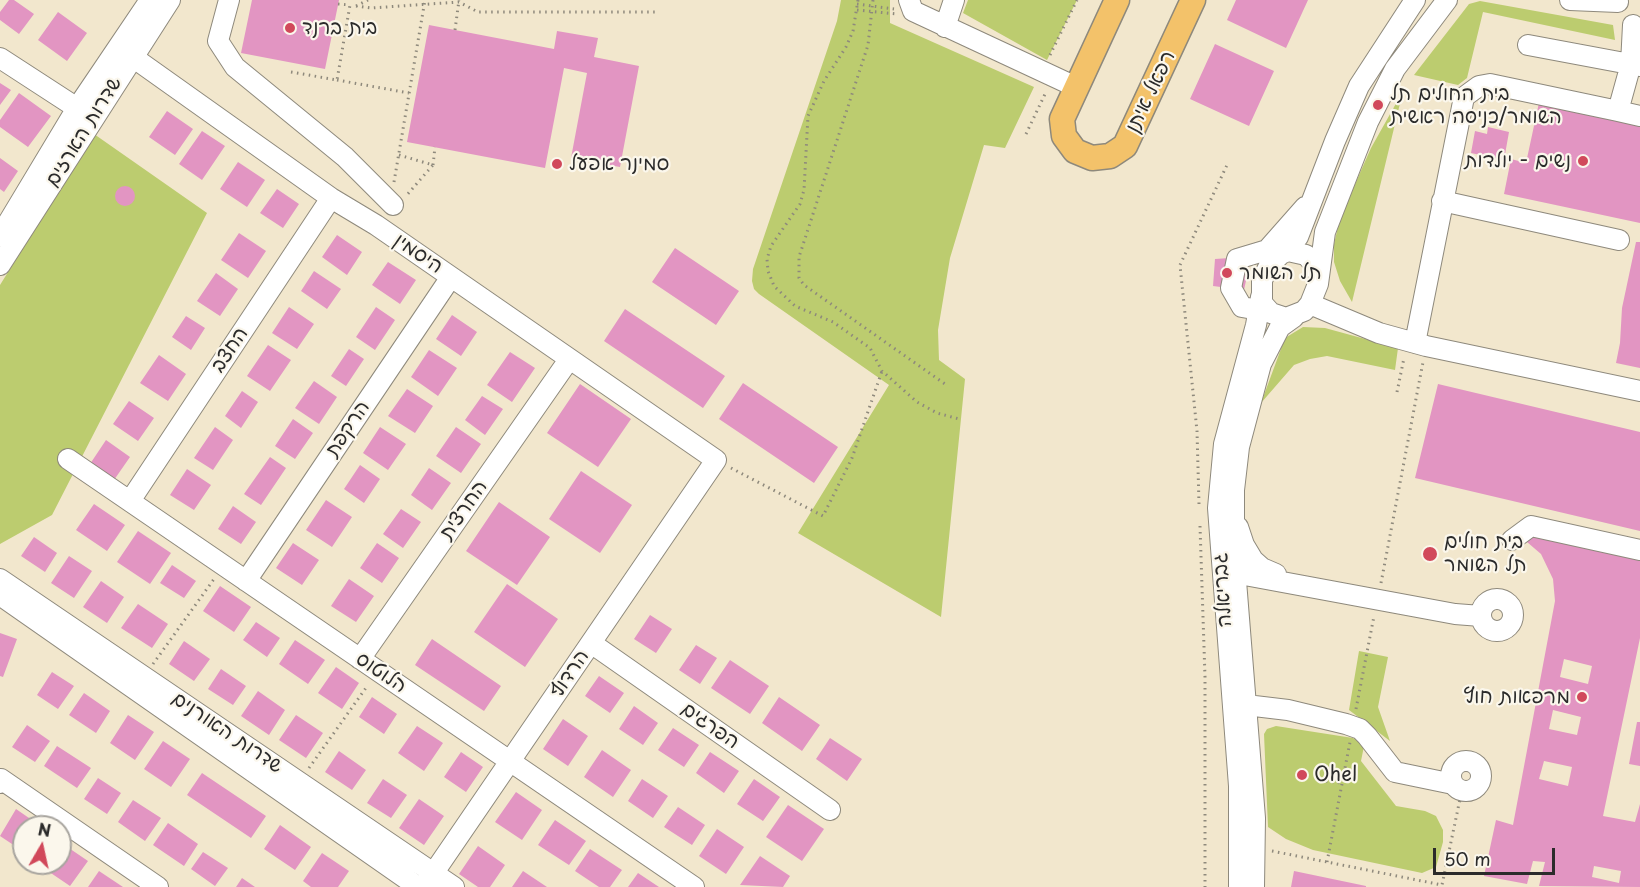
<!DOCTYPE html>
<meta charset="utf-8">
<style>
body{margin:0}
#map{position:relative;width:1640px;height:887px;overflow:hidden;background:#f2e7cd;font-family:"Playpen Sans",sans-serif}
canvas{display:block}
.north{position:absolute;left:12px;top:815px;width:60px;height:60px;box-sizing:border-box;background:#fbf7ec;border:2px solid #a8a59f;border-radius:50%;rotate:9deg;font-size:16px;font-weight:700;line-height:24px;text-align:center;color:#2b2b2b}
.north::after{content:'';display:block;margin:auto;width:21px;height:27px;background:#d1495b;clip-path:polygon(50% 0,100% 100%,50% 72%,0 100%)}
.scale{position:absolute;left:1433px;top:848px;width:122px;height:27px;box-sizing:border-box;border:3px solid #2b2b2b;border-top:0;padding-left:8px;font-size:18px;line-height:21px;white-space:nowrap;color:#2b2b2b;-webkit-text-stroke:4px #fbf7ec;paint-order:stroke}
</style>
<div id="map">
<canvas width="1640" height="887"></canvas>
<div class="north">N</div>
<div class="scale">50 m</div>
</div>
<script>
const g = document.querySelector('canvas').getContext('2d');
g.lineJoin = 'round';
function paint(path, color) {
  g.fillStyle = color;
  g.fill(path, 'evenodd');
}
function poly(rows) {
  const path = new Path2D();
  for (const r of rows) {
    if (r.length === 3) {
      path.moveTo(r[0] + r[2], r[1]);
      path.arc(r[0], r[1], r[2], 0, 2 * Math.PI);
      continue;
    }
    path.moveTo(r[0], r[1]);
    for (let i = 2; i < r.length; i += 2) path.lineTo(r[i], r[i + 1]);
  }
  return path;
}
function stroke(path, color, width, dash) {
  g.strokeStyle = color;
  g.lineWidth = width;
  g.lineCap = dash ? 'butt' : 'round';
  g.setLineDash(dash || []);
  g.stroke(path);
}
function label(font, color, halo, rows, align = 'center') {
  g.font = font + ' "Playpen Sans","Playpen Sans Hebrew",sans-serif';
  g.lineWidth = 4.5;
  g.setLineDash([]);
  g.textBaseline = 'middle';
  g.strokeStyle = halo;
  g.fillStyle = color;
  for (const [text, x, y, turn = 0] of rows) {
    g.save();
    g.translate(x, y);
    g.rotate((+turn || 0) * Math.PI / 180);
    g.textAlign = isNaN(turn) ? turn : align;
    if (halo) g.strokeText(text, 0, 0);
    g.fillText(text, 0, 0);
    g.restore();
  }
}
paint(poly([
 [841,0,890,0,890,23,1034,87,1005,148,984,145,950,258,938,330,939,360,965,379,941,617,798,533,889,385,759,294,754,289,752,281,753,269,837,21],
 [968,0,1077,0,1047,60,963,13],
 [1480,1,1613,25,1615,40,1483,12,1467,78,1458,85,1414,75,1469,4],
 [1403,91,1352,302,1340,281,1334,262,1334,244,1340,218,1371,148],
 [94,134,207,213,52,515,0,544,0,285],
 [1303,327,1325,328,1398,348,1395,370,1327,356,1310,359,1294,365,1261,403,1285,338],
 [1359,651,1388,657,1378,707,1390,741,1349,710],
 [1276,726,1353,738,1364,746,1361,761,1396,806,1425,811,1436,816,1443,830,1443,842,1436,867,1422,873,1313,850,1286,839,1268,827,1264,734,1267,729]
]), '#bccc6f');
paint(poly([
 [9,0,14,0,34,14,19,34,0,20,0,12],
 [252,0,339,0,325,69,241,53],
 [1236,0,1308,0,1286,48,1227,20],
 [58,12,87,33,67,61,38,40],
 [429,25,554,49,557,31,598,38,594,57,639,66,620,167,571,158,587,73,564,68,545,168,407,142],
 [1215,44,1274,71,1249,126,1190,99],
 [0,83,11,90,0,105],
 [19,93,51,116,28,147,0,127,0,120],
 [1540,98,1640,120,1640,223,1504,194,1511,159,1526,163],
 [167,111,193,129,175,155,149,137],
 [1488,127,1509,132,1504,160,1471,153,1475,131,1487,134],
 [202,131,225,146,202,180,179,164],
 [0,158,18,171,4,192,0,189],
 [238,162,265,180,247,207,220,189],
 [125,196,10],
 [277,189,299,204,283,228,260,213],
 [239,233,266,251,248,278,221,260],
 [337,235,362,252,347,275,322,257],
 [1636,242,1640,242,1640,368,1616,363,1620,343,1622,308],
 [675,248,739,291,716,325,652,282],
 [1230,258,1250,262,1244,290,1213,286,1215,259],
 [388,262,416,280,400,304,372,285],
 [314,271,341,289,327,309,301,291],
 [216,273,238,289,220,316,197,301],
 [289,307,314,324,297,349,272,333],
 [376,307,395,320,375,350,356,337],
 [625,309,725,376,703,408,604,341],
 [452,315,477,332,461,356,436,339],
 [186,316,205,328,191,350,172,337],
 [268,345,291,360,270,391,247,376],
 [349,349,364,359,346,386,331,376],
 [429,350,457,368,438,396,411,377],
 [510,352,535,368,512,402,487,385],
 [159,355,186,374,168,401,140,383],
 [314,381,337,397,319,424,295,408],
 [743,383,838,447,814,483,719,419],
 [580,384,631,419,598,467,547,433],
 [1438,384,1640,432,1640,531,1415,478],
 [407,389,433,406,415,433,388,416],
 [242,391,258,402,241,428,225,416],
 [482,396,503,409,485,435,465,420],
 [129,401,154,418,138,441,113,424],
 [293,419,313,433,295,459,275,446],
 [215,427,233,440,213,470,194,458],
 [380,427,406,444,388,470,363,453],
 [456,427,481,444,461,473,436,456],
 [106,440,130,457,114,480,90,464],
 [270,457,286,468,261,505,244,494],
 [360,465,380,479,364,503,344,489],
 [429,468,451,483,432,510,411,495],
 [187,469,211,485,194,510,170,495],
 [581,471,632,505,600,553,549,519],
 [326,500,352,517,332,547,306,530],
 [499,502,550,537,517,585,466,551],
 [94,504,125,525,107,551,76,530],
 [233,506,256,522,241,544,218,529],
 [401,509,421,522,403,548,383,534],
 [1530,530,1640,555,1640,638,1603,816,1635,822,1640,804,1640,887,1539,886,1545,862,1533,861,1527,884,1484,876,1496,820,1513,825,1555,601,1553,579,1541,554,1527,542],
 [1564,659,1592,666,1588,684,1560,677],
 [1553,710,1581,717,1577,735,1549,729],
 [1544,761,1572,767,1568,786,1539,779],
 [1594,866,1621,871,1619,883,1592,877],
 [138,531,171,553,150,584,117,562],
 [34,537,57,553,45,572,21,556],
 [293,543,319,560,302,585,276,568],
 [377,543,399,558,382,583,360,568],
 [69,556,92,571,74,598,51,583],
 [172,565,196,581,184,598,160,583],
 [349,579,374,596,356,622,331,606],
 [101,581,124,597,107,623,83,607],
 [507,584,558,619,525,667,474,632],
 [220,586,251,607,234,632,203,611],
 [138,604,168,624,152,648,121,628],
 [650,615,672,629,656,653,634,639],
 [256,622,280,638,267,657,243,640],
 [0,633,17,639,3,677,0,676],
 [432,639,501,686,484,711,415,665],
 [295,640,325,660,308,684,279,664],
 [184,641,210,659,194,681,169,664],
 [696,645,717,658,700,684,679,670],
 [730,660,769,686,750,714,711,688],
 [336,667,359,683,342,709,318,693],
 [221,669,246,686,233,705,208,689],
 [52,672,74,686,58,709,37,695],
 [599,676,624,693,610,713,585,696],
 [258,691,285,710,269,735,241,716],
 [84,693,110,711,96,733,69,715],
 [372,697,397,714,384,734,359,717],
 [779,697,820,725,802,751,762,723],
 [634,706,658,723,643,745,619,729],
 [128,715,154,732,135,760,110,743],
 [296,715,323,733,306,758,279,740],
 [563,719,588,736,568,766,543,749],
 [1637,722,1640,722,1640,766,1629,764],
 [27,725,50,741,35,762,12,747],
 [417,726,443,743,424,771,398,753],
 [673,728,699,745,684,767,658,750],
 [830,738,862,759,847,781,816,759],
 [163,741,190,759,171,787,144,769],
 [57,746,91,768,77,788,44,766],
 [602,750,631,770,613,797,584,777],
 [339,751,366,770,352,790,325,772],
 [461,752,483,767,466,792,444,777],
 [710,752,739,771,724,793,696,773],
 [202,773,266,816,251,838,187,795],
 [98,778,121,793,107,814,84,799],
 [383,779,407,795,391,818,367,803],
 [642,779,668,796,653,818,628,801],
 [754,779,780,797,763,821,737,804],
 [516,792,542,810,522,840,495,822],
 [419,799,444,816,424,845,399,828],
 [133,800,161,818,145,841,118,822],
 [788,805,824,829,802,861,766,837],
 [678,807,705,825,692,845,664,827],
 [16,809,42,827,24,827,24,852,0,836],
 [555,820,586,841,569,865,538,845],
 [168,823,198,844,184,866,153,845],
 [280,825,311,847,295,870,264,849],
 [717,829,744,847,726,874,699,856],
 [60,842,88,861,70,886,39,865,60,863],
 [478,846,505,865,490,887,478,887,459,874],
 [590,849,622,870,610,887,599,887,575,871],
 [203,852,228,868,215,886,191,869],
 [322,853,349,871,338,887,311,887,303,881],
 [760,856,790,876,783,887,740,885],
 [99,871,123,887,88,887],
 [523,871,547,887,512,887],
 [1294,871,1366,886,1366,887,1291,887],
 [638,873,659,887,628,887],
 [242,878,255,887,236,887]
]), '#e295c2');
const minor = poly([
 [229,0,218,41,235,67,345,157,393,205],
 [909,0,913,11,1076,87],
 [1570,0,1618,2],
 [945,27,954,0],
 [1528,45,1640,66],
 [120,48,331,198,376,225,716,460,424,887],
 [0,58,77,108],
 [1618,111,1640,116],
 [1442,201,1619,240],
 [0,236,77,108,150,0],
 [1281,254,1298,237,1335,141,1359,86,1415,0],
 [0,265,170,0],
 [1318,274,1314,264,1306,255,1288,251,1281,254,1269,266,1262,280,1262,303,1271,313,1286,318,1304,311,1310,304,1318,284,1325,232,1368,122,1395,69,1447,0],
 [1310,304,1379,333,1426,346,1640,391],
 [1259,310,1242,307,1231,288,1237,259,1267,250,1305,207],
 [1415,343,1464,97,1479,86,1490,84,1618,111,1631,64,1633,25],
 [68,459,694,887],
 [130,501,331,198],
 [1238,527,1244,545,1253,560,1262,568,1276,574],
 [1512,540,1531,526,1640,550],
 [1223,571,1455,614,1481,616],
 [0,579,454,887],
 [246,581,451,277],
 [0,595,418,887],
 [1497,615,16],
 [591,643,830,810],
 [360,659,568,361],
 [1246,705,1288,710,1346,724,1360,729,1367,736,1395,772,1453,784],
 [1466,776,15],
 [0,783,1,779,158,887],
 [1239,887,1239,786,1218,508,1224,444,1256,325,1261,297],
 [1254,887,1255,818,1234,556,1234,490,1239,447,1261,364,1280,327,1294,317]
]);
const major = poly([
 [1117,0,1062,119,1064,136,1075,151,1092,158,1110,156,1125,146,1193,0]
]);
stroke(minor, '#8e897c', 22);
stroke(major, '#8e897c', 27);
stroke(poly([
 [858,0,853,31,846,47,824,81,808,116,804,190,800,204,771,246,767,259,768,271,774,286,795,306,833,322,870,348,882,371,917,402,937,413,959,419],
 [873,0,868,45,799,257,799,278,804,285,945,384],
 [338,4,350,5],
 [857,4,894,9],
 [356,6,371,8,459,2,478,12,656,12],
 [356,6,368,0],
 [857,10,897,14],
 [455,30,459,0],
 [1050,55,1077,0],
 [291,72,337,80,350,5],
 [337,80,409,93],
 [1026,134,1046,92],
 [399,155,433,165,406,196],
 [433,165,435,147],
 [394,182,425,0],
 [1397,392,1404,358],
 [731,468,823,516,852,458,882,371],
 [1199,504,1197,431,1180,265,1227,165],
 [1200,526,1205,677,1205,887],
 [1381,583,1423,362],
 [153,664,214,579],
 [1356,709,1374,616],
 [309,768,368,685],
 [1326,781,1342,783],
 [1272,851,1442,885,1460,799],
 [1327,862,1350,742]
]), '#8e897c', 3, [1.5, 4.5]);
stroke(minor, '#fff', 20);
stroke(major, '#f3c26a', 24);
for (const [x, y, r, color] of [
 [290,28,6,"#d1495b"],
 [1378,105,6,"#d1495b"],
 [1583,161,6,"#d1495b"],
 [557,164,6,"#d1495b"],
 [1227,273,6,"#d1495b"],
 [1430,554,8,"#d1495b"],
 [1582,697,6,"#d1495b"],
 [1302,775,6,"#d1495b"]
]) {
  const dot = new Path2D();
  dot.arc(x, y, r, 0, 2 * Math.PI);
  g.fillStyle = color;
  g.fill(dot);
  stroke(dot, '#fbf7ec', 2);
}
label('20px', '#2b2b2b', '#fbf7ec', [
 ["בית ברנד",302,28],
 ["בית החולים תל",1390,94],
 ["השומר/כניסה ראשית",1390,117],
 ["נשים - יולדות",1571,161,"right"],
 ["סמינר אפעל",569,164],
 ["תל השומר",1239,273],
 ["בית חולים",1444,542],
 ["תל השומר",1444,565],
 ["מרפאות חוץ",1570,697,"right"],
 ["Ohel",1314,775]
], 'left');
label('20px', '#2b2b2b', '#fbf7ec', [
 ["רפאל איתן",1151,92,-64],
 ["שדרות הארזים",84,132,-58],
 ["היסמין",418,254,34],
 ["החצב",230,350,-56],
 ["הרקפת",348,429,-56],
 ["החרצית",464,510,-55],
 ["גבריאלה",1223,590,-94],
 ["הלוטוס",381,673,34],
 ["הרדוף",570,674,-56],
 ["הפרגים",710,726,35],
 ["שדרות האורנים",227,733,34]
]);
</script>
